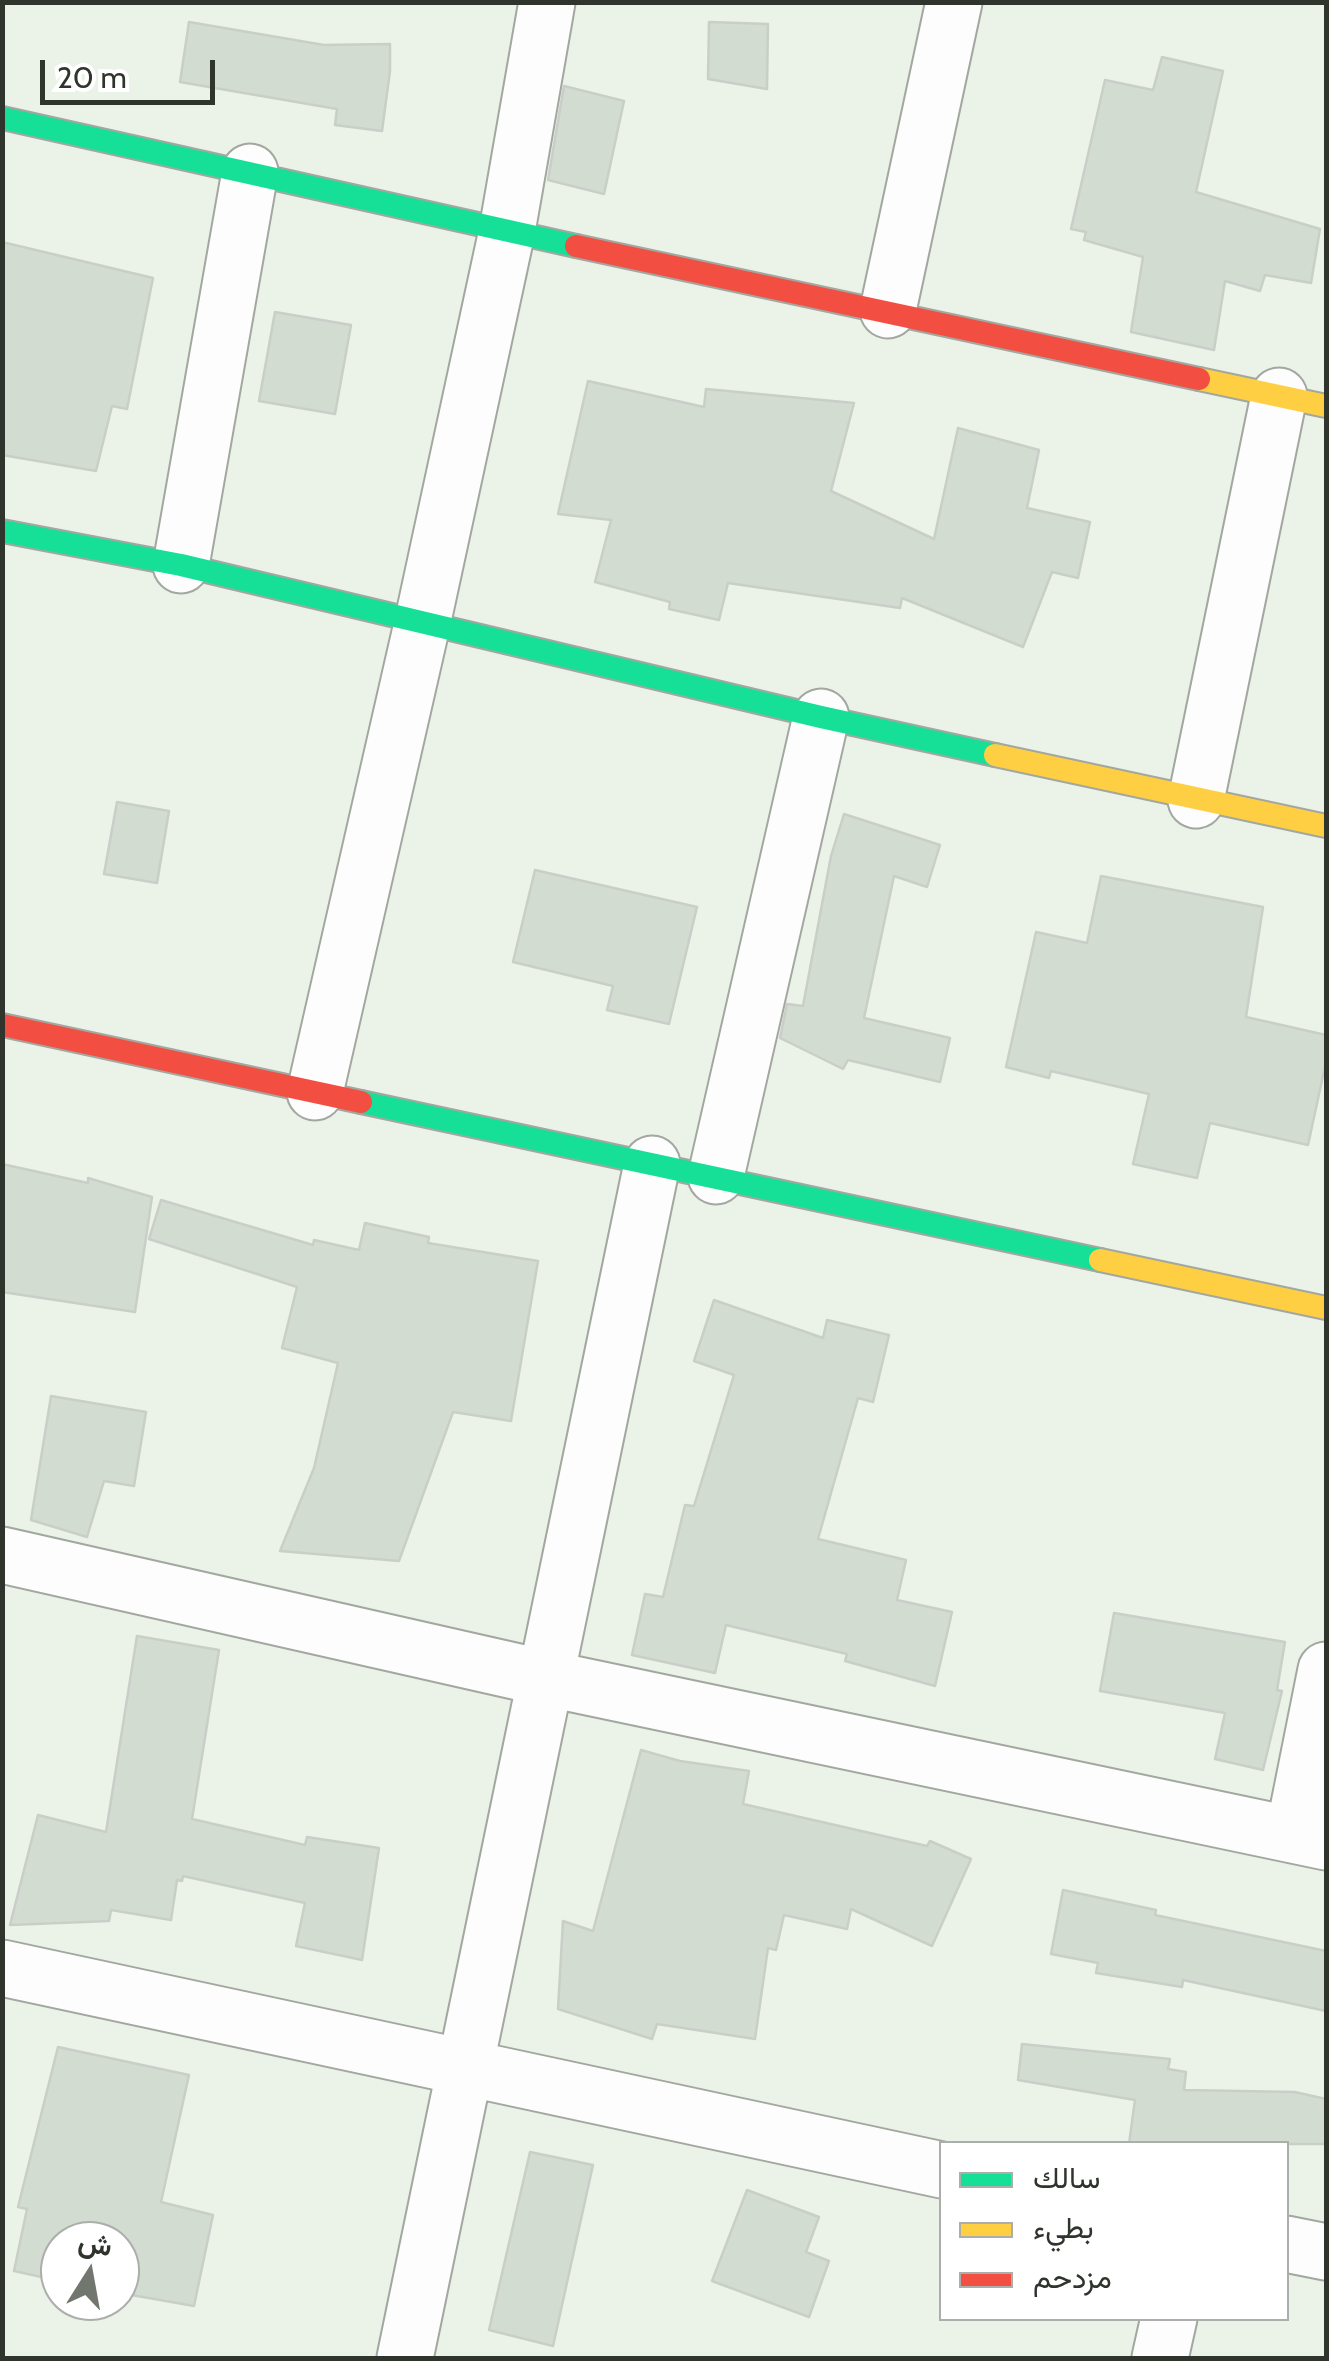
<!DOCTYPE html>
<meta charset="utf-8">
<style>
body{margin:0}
#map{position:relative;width:1329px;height:2361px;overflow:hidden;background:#ebf2e8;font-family:Cabin,Vazirmatn,sans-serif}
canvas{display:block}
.frame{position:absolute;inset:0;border:5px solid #2f342d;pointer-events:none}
.legend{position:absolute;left:939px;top:2141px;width:350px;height:180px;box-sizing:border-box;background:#fff;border:2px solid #acaeab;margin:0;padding:12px 18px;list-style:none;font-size:30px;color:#2f342d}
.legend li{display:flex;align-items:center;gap:20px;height:50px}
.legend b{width:50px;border:2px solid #acaeab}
.north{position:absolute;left:40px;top:2221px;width:100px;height:100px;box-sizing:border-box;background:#fff;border:2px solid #acaeab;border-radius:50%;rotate:11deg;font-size:28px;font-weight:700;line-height:40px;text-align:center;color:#2f342d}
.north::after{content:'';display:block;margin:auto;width:35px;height:45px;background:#71766e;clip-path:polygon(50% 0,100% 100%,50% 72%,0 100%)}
.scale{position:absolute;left:40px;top:60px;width:175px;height:45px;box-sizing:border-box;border:5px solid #2f342d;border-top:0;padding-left:12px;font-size:30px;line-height:35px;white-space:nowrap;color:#2f342d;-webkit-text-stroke:8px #fff;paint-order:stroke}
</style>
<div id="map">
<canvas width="1329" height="2361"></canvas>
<div class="frame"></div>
<ul class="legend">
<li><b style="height:12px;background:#16e098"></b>سالك</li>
<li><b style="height:12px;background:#ffcf43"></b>بطيء</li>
<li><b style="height:12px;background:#f24e42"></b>مزدحم</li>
</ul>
<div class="north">ش</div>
<div class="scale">20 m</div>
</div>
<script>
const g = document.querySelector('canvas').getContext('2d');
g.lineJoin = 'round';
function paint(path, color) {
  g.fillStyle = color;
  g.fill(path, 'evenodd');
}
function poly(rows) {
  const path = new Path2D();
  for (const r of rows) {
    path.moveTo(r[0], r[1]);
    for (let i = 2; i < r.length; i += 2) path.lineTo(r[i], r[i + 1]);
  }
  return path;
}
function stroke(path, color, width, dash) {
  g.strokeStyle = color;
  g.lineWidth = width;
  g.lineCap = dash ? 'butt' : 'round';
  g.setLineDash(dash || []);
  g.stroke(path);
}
const building = poly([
 [189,22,324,45,390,44,390,71,382,131,335,125,337,109,180,82,189,22],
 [709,22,768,24,767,89,708,79,709,22],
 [1162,57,1223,71,1196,192,1320,229,1311,283,1265,275,1260,291,1225,281,1214,350,1131,332,1143,257,1084,240,1086,232,1071,229,1105,80,1153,90,1162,57],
 [564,86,624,101,604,194,548,180,564,86],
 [2,242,153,278,127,409,112,406,96,471,2,455,2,242],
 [275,312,351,325,335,414,259,401,275,312],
 [588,381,704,407,706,389,854,403,831,491,934,539,958,428,1039,450,1027,508,1090,522,1078,578,1052,572,1023,647,902,598,900,608,728,583,719,620,669,609,670,602,595,582,611,520,558,514,588,381],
 [117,802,169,811,157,883,104,874,117,802],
 [844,814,940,845,927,887,894,876,864,1018,950,1038,940,1082,848,1060,843,1069,780,1038,787,1004,803,1006,831,856,844,814],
 [535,870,697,907,669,1024,607,1010,613,986,513,962,535,870],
 [1101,876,1263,907,1246,1017,1326,1035,1326,1062,1308,1145,1210,1123,1197,1178,1133,1164,1149,1094,1051,1071,1049,1078,1006,1067,1036,932,1087,943,1101,876],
 [2,1164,88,1183,88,1178,152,1197,135,1312,2,1292,2,1164],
 [161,1200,313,1245,314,1240,359,1250,365,1223,429,1237,428,1243,538,1261,511,1421,453,1412,399,1561,280,1551,314,1468,338,1363,282,1348,297,1287,149,1239,161,1200],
 [714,1300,823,1338,827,1320,889,1335,873,1402,858,1398,818,1539,906,1560,897,1600,952,1612,935,1686,845,1661,847,1654,726,1625,715,1673,632,1655,645,1594,663,1597,685,1505,694,1506,734,1375,694,1361,714,1300],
 [51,1396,146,1412,134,1486,104,1481,87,1537,31,1520,51,1396],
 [1114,1613,1285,1642,1277,1690,1282,1691,1263,1770,1215,1759,1225,1713,1100,1691,1114,1613],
 [137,1636,219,1650,192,1819,305,1845,307,1837,379,1848,362,1960,296,1946,305,1903,183,1876,182,1881,177,1880,171,1920,111,1910,109,1921,10,1925,38,1815,106,1832,137,1636],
 [641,1750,680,1761,749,1771,743,1804,927,1846,930,1841,971,1859,932,1946,851,1909,847,1929,784,1915,776,1950,768,1948,755,2039,657,2024,652,2039,558,2009,563,1921,593,1931,641,1750],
 [1063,1890,1156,1910,1155,1915,1326,1951,1326,2011,1183,1980,1182,1987,1096,1973,1098,1963,1051,1954,1063,1890],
 [1022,2044,1170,2059,1168,2069,1186,2072,1184,2090,1295,2092,1326,2099,1326,2144,1129,2144,1135,2100,1018,2080,1022,2044],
 [58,2047,189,2075,161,2202,213,2215,194,2306,120,2293,120,2241,60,2241,60,2281,14,2271,27,2209,18,2207,58,2047],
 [530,2152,593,2165,553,2346,489,2330,530,2152],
 [747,2190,819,2217,806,2252,829,2261,809,2317,712,2281,747,2190]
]);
paint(building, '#d3dcd0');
stroke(building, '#c9cfc8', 2.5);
const street = poly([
 [888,310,954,2],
 [181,565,250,172],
 [1196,800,1279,396],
 [315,1092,423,620,507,231,547,2],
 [716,1176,821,717],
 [2,1555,545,1678,1326,1842],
 [1293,1835,1326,1670],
 [2,1968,942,2170],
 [1286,2244,1326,2252],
 [405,2358,652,1164],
 [1160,2358,1169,2318]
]);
const fast = poly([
 [2,118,576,246],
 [2,531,181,565,821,717,995,755],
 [361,1102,1100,1260]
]);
const slow = poly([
 [1199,379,1326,406],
 [995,755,1326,826],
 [1100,1260,1326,1308]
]);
const jam = poly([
 [576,246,1199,379],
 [2,1025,361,1102]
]);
stroke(street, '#a2a7a0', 59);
stroke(fast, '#a2a7a0', 26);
stroke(slow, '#a2a7a0', 26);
stroke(jam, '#a2a7a0', 26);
stroke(street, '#fcfdfc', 55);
stroke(fast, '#16e098', 22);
stroke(slow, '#ffcf43', 22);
stroke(jam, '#f24e42', 22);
</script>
